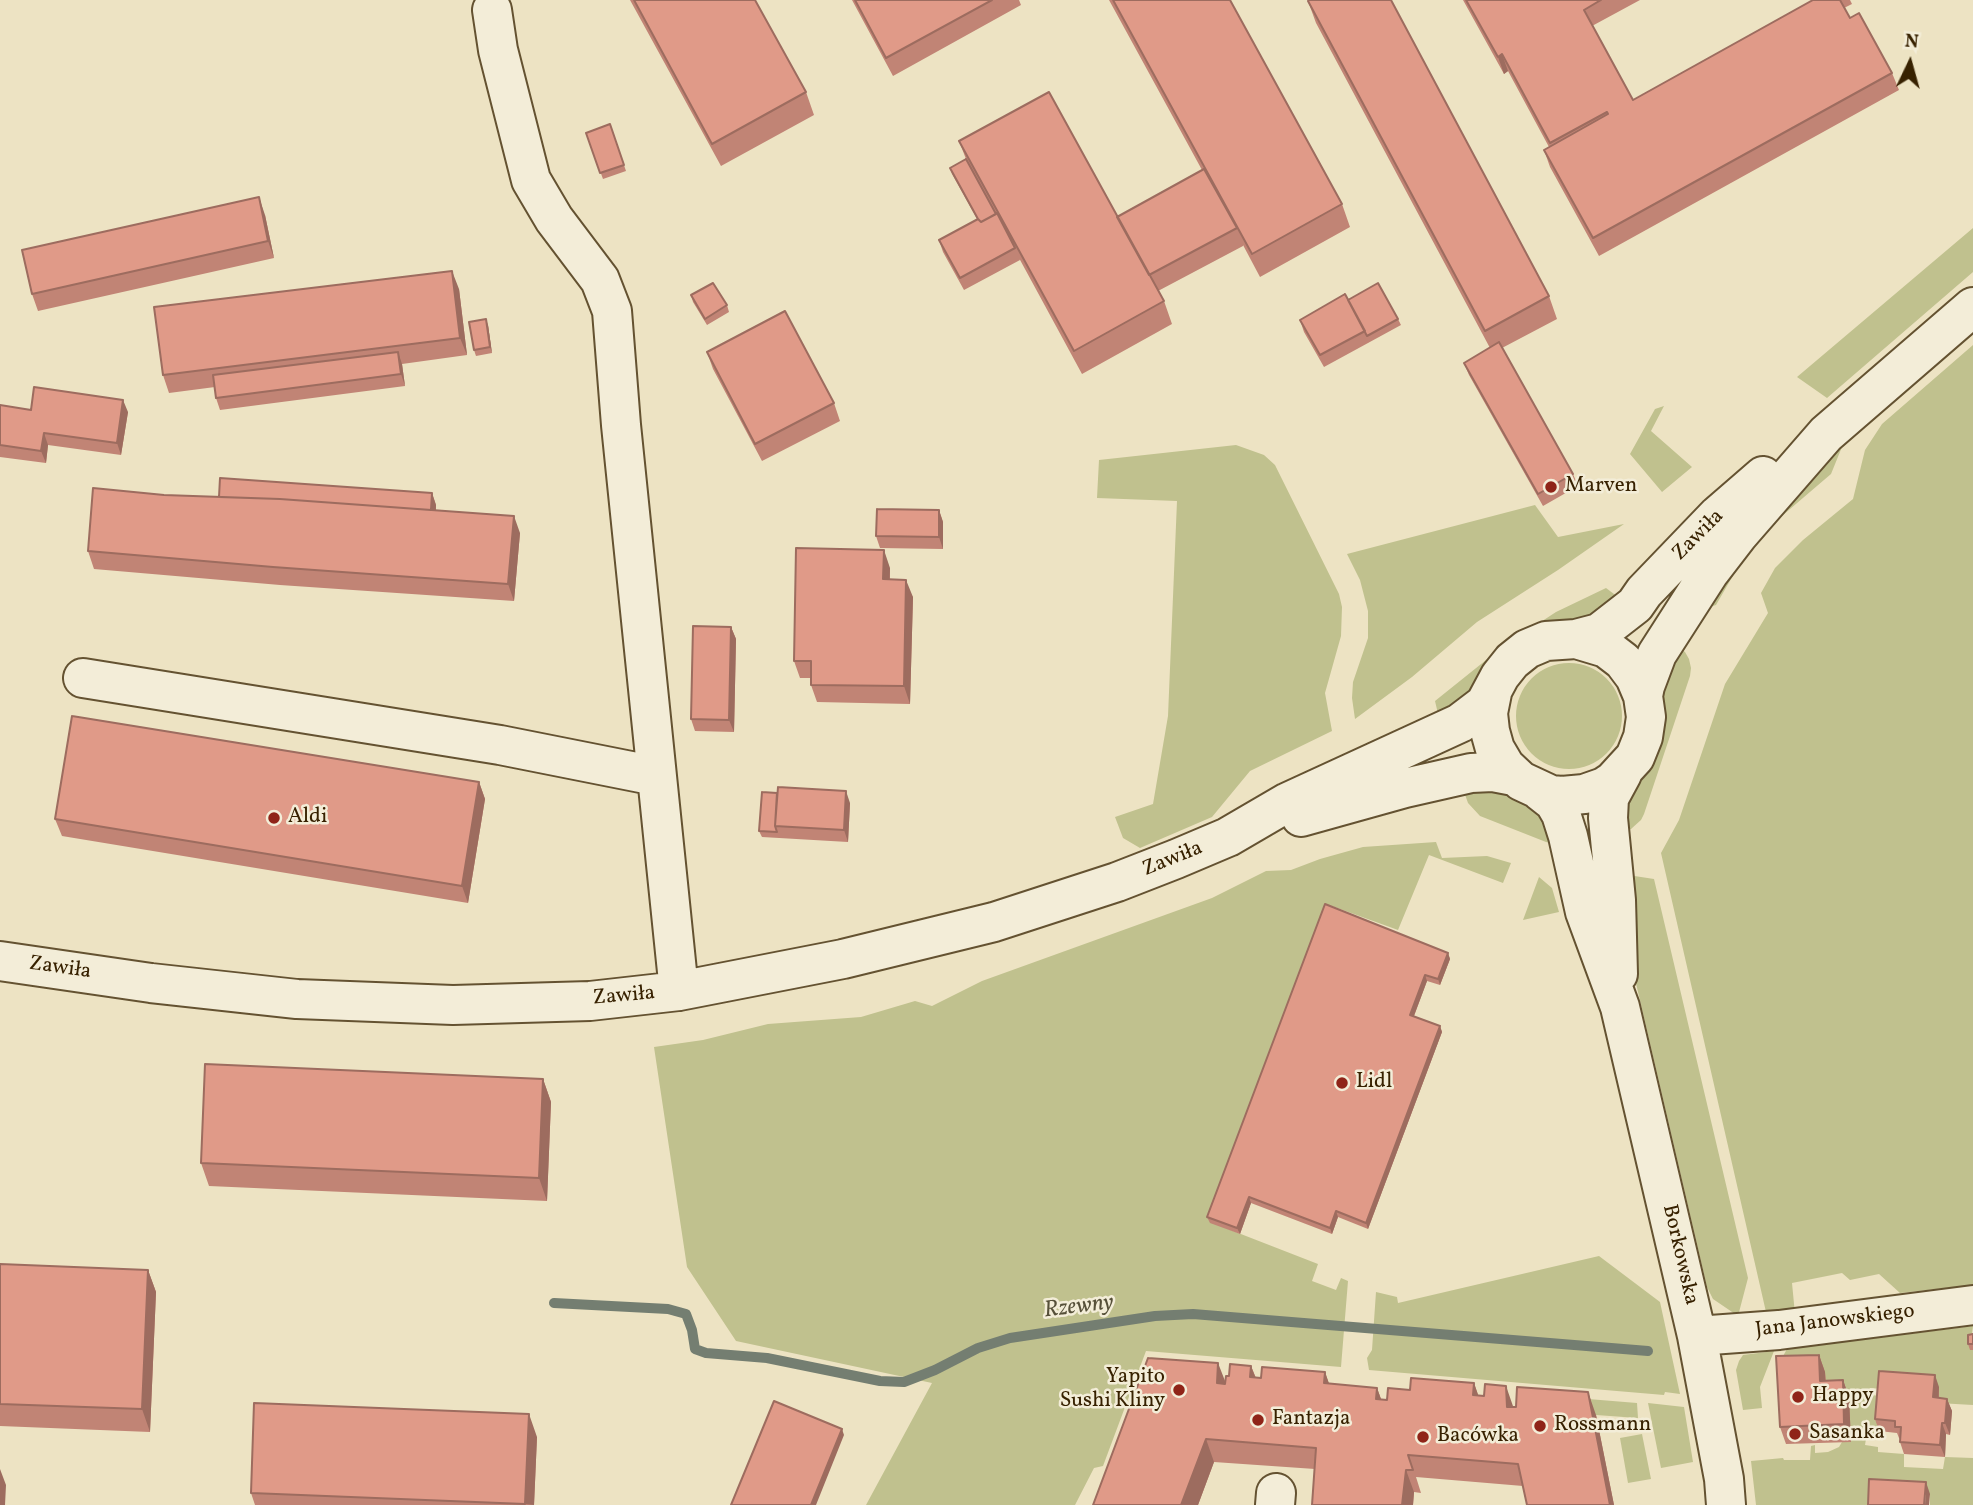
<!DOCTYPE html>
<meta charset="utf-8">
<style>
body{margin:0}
#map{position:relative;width:1973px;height:1505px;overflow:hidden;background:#ede3c3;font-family:Vollkorn,serif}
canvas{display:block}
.north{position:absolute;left:1875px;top:28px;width:70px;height:70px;-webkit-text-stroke:5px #f3edd8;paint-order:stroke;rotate:5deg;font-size:19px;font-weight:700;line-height:28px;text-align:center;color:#372100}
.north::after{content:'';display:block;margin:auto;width:24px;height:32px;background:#372100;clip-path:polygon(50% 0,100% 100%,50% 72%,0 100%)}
</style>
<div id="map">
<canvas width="1973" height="1505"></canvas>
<div class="north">N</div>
</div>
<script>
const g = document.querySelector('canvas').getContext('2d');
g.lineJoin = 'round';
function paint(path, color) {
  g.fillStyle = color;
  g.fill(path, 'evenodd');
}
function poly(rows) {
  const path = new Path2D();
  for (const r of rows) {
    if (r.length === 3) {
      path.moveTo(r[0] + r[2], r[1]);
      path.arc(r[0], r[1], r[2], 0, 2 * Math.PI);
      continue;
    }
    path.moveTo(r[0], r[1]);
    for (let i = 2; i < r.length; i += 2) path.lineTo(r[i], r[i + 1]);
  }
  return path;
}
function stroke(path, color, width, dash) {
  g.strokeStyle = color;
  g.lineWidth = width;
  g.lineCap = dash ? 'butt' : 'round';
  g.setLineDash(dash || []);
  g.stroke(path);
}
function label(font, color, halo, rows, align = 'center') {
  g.font = font + ' Vollkorn,serif';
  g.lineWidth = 5;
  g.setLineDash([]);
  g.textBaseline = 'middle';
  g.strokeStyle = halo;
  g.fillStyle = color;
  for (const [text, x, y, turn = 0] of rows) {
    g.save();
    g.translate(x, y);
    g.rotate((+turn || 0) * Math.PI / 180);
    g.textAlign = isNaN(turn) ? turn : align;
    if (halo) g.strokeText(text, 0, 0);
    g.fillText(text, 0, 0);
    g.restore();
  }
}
paint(poly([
 [1973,228,1973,272,1827,398,1797,377],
 [1973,345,1973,1285,1900,1293,1879,1274,1850,1280,1842,1273,1792,1283,1795,1314,1766,1312,1661,853,1679,820,1725,684,1768,613,1761,593,1775,568,1803,540,1853,499,1865,450,1882,424],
 [1664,406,1651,431,1692,467,1662,492,1630,454,1655,409],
 [1846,437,1831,474,1776,521,1742,560,1716,605,1700,610,1725,573],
 [1236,445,1264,455,1275,465,1339,594,1342,607,1341,636,1325,693,1332,731,1250,771,1212,817,1140,848,1123,838,1115,817,1153,804,1168,716,1177,501,1097,498,1099,460],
 [1535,505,1558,537,1624,524,1558,570,1477,622,1412,677,1355,719,1352,698,1353,682,1368,638,1368,611,1360,580,1347,554],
 [1606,588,1622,600,1439,718,1435,701,1501,648,1556,612],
 [1676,645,1685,652,1689,659,1691,668,1690,676,1644,814,1641,820,1631,829,1623,832,1625,808],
 [1569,716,53],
 [1462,786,1504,788,1539,812,1555,844,1546,842,1480,816,1468,803],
 [1436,842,1442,858,1487,856,1511,863,1503,883,1429,855,1398,930,1329,905,1210,1222,1318,1264,1312,1281,1336,1290,1341,1278,1348,1281,1341,1367,1146,1351,1103,1466,1094,1468,1075,1505,866,1505,932,1383,736,1341,687,1267,654,1047,703,1040,768,1024,861,1017,915,1001,932,1006,982,981,1212,898,1266,871,1291,870,1320,859,1363,847],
 [1628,875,1654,879,1748,1278,1738,1316,1713,1299,1707,1287,1631,962],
 [1539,877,1552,888,1559,912,1523,920],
 [1599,1256,1660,1302,1680,1394,1665,1392,1664,1395,1369,1370,1367,1358,1372,1350,1376,1292,1397,1297,1398,1303],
 [1973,1326,1970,1349,1973,1350,1973,1405,1938,1403,1883,1389,1870,1388,1869,1395,1883,1396,1878,1439,1866,1439,1865,1445,1878,1447,1878,1452,1904,1454,1904,1467,1943,1469,1945,1457,1973,1458,1973,1505,1930,1505,1930,1494,1873,1505,1756,1505,1751,1461,1783,1458,1784,1460,1810,1460,1811,1446,1815,1445,1815,1453,1828,1452,1839,1447,1842,1442,1778,1365,1787,1349],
 [1774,1351,1760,1387,1762,1408,1743,1410,1736,1370,1739,1361,1743,1355],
 [1527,1394,1637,1403,1638,1418,1596,1415],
 [1648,1403,1684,1407,1693,1462,1661,1468],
 [1642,1434,1651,1479,1628,1483,1620,1438]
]), '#c0c18e');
stroke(poly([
 [554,1303,668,1309,686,1314,692,1330,695,1349,706,1353,767,1358,880,1381,904,1382,935,1370,978,1348,1010,1338,1155,1316,1193,1314,1648,1351]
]), '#747e71', 10);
const minor = poly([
 [492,10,498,50,531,180,554,219,600,280,612,311,621,425,679,991],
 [1576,639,1599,633,1635,605,1644,592,1718,515,1763,476],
 [83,678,500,745,656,776],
 [1492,693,1488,713,1490,731,1495,749,1505,766,1521,781,1551,795,1562,796,1584,794,1604,787,1613,781,1635,757,1643,737,1646,717,1643,696,1645,686,1657,654,1709,573,1739,534,1826,434,1973,307],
 [1540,791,1554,802,1561,814,1568,836,1585,912,1620,1007,1697,1336,1724,1479,1726,1505],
 [1301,817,1405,788,1471,773,1493,772,1514,776],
 [0,961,151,983,297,999,453,1005,590,1001,679,991,843,959,994,922,1117,882,1176,859,1228,837,1288,802,1460,723,1485,704,1500,676,1512,661,1527,649,1546,641,1576,639,1606,648,1623,661,1635,677,1643,696],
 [1618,974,1616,900,1608,818,1609,798,1622,774],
 [1697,1336,1779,1330,1973,1305],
 [1275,1505,1276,1493]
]);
stroke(minor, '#645231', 42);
stroke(minor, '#f3edd8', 38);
paint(poly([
 [630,0,755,0,806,92,814,115,721,166],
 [852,0,1019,0,1021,5,893,76],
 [1109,0,1230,0,1342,204,1350,227,1260,277,1243,245,1243,246,1158,291,1164,301,1172,324,1082,374,1019,258,1020,260,964,290,943,252,939,240,977,219,952,174,950,168,966,159,959,141,1117,217,1202,170],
 [1463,0,1640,0,1592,26,1633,100,1813,0,1850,0,1852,4,1844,8,1850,18,1892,73,1899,90,1599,256,1550,167,1544,150,1549,147,1508,71,1504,74],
 [1308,1,1549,296,1557,319,1502,348,1573,474,1578,486,1543,506,1469,375,1464,363,1490,348,1316,23],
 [610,124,626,171,603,179,586,133],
 [265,215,274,258,38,311,32,294],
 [459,289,467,355,402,364,405,386,220,410,216,398,215,387,169,393,163,375],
 [691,295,727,305,729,312,707,325,693,302],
 [1348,300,1398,319,1401,325,1324,367,1304,332,1300,320],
 [488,325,492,353,476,356,474,350],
 [707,352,834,403,840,421,762,461,713,369],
 [0,405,31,410,128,412,121,455,48,445,46,463,0,457],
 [432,493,436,505,436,510,520,533,514,601,280,585,94,569,88,551,164,495,219,497],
 [939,510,943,522,943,549,880,548,876,536],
 [890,568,890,579,913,597,910,704,817,702,811,685,811,678,800,678,794,661],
 [731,627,736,639,734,732,695,731,691,719],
 [479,782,485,799,468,903,62,836,55,819],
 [850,803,848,842,762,837,759,831],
 [1325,904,1448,953,1450,959,1440,985,1427,981,1414,1016,1440,1026,1442,1032,1368,1229,1338,1217,1332,1234,1251,1203,1240,1234,1210,1223,1207,1217],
 [543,1079,551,1102,547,1201,209,1186,201,1163],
 [0,1264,148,1270,156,1292,150,1432,0,1426],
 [1973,1334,1973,1350,1970,1350,1968,1344],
 [1819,1355,1825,1372,1826,1381,1843,1380,1849,1397,1851,1442,1786,1444,1780,1427],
 [1251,1366,1256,1378,1261,1378,1325,1372,1329,1384,1377,1388,1381,1399,1387,1400,1410,1390,1474,1383,1478,1395,1514,1407,1596,1415,1614,1505,1527,1505,1523,1486,1416,1477,1421,1493,1414,1492,1413,1505,1312,1505,1315,1469,1214,1462,1198,1505,1093,1505,1225,1382,1229,1376],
 [1939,1387,1939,1398,1947,1399,1952,1411,1950,1435,1946,1434,1945,1457,1904,1454,1900,1442,1900,1439,1899,1438,1897,1433,1879,1431,1875,1419],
 [537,1437,534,1505,255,1505,251,1493]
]), '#c18475');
paint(poly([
 [1502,54,1508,71,1504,74,1498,57],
 [259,197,265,215,274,258,268,241],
 [452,271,459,289,467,355,460,338],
 [486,319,488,325,492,353,490,347],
 [398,352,402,364,405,386,401,374],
 [123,400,128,412,121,455,117,443],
 [44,433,48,445,46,463,41,451],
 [432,493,436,505,435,527,431,515],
 [939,510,943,522,943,549,939,537],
 [514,516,520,533,514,601,508,584],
 [884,550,890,568,889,596,883,579],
 [906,580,913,597,910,704,904,686],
 [731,627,736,639,734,732,729,720],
 [479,782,485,799,468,903,462,886],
 [846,791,850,803,848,842,844,830],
 [1448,953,1450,959,1440,985,1438,979],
 [1425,975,1427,981,1412,1021,1410,1015],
 [1440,1026,1442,1032,1368,1229,1366,1223],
 [543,1079,551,1102,547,1201,539,1178],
 [1249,1197,1251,1203,1240,1234,1237,1228],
 [1336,1211,1338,1217,1332,1234,1330,1228],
 [148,1270,156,1292,150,1432,142,1409],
 [1819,1355,1825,1372,1826,1398,1820,1381],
 [1218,1363,1227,1386,1217,1383],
 [1251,1366,1260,1389,1250,1377],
 [1325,1372,1333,1395,1324,1383],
 [1935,1375,1939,1387,1938,1409,1933,1397],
 [1843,1380,1849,1397,1851,1442,1844,1424],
 [1474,1383,1482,1406,1473,1395],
 [1506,1386,1514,1409,1507,1407],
 [1377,1388,1385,1410,1376,1399],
 [1588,1392,1596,1415,1614,1505,1610,1505],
 [1947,1399,1952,1411,1950,1435,1945,1423],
 [529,1414,537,1437,534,1505,525,1504],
 [1942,1423,1946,1434,1945,1457,1940,1445],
 [842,1429,844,1435,816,1505,811,1505],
 [1206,1439,1214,1462,1198,1505,1181,1505],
 [0,1469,6,1485,5,1505,0,1505],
 [1406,1470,1414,1492,1413,1505,1402,1505],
 [1926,1482,1930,1494,1929,1505,1925,1505]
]), '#9d6c5f');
const building = poly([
 [634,0,755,0,806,92,712,144,634,0],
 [855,0,992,0,886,58,855,0],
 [1113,0,1230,0,1342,204,1252,254,1113,0],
 [1309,0,1391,0,1549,296,1485,331,1308,1,1309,0],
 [1466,0,1601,0,1584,10,1633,100,1813,0,1840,0,1850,18,1859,13,1892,73,1593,238,1544,150,1608,114,1607,112,1550,143,1502,54,1498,57,1466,0],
 [1049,92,1164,301,1074,351,959,141,1049,92],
 [610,124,624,165,600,173,586,133,610,124],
 [966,159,996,214,981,222,978,219,950,168,966,159],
 [1204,169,1237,228,1149,275,1117,217,1204,169],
 [259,197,268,241,32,294,22,250,259,197],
 [997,213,1015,248,960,278,939,240,978,219,981,222,997,213],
 [452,271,460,338,163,375,154,307,452,271],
 [713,283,727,305,705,319,691,295,713,283],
 [1378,283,1398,319,1367,336,1348,300,1378,283],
 [1345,294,1365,331,1320,355,1300,320,1345,294],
 [785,311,834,403,755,444,707,352,785,311],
 [486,319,490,347,474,350,469,322,486,319],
 [1499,342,1573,474,1538,494,1464,363,1499,342],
 [398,352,401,374,216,398,213,375,398,352],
 [34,387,123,400,117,443,44,433,41,451,0,445,0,405,31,410,34,387],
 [220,478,432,493,431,510,280,499,219,497,220,478],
 [93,488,164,495,280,499,514,516,508,584,273,567,88,551,93,488],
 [877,509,939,510,939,537,876,536,877,509],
 [796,548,884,550,883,579,906,580,904,686,811,685,811,661,794,661,796,548],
 [693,626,731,627,729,720,691,719,693,626],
 [72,716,479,782,462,886,55,819,72,716],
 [778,787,846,791,844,830,775,826,778,787],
 [762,792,777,793,775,826,777,832,759,831,762,792],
 [1325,904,1448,953,1438,979,1425,975,1410,1015,1440,1026,1366,1223,1336,1211,1330,1228,1249,1197,1237,1228,1207,1217,1325,904],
 [205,1064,543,1079,539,1178,201,1163,205,1064],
 [0,1264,148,1270,142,1409,0,1404,0,1264],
 [1973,1334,1973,1344,1968,1344,1968,1335,1973,1334],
 [1819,1355,1820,1381,1843,1380,1844,1424,1780,1427,1776,1356,1819,1355],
 [1148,1358,1218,1363,1217,1383,1225,1384,1226,1376,1229,1376,1230,1364,1251,1366,1250,1377,1261,1378,1262,1367,1325,1372,1324,1383,1377,1388,1376,1399,1387,1400,1388,1388,1410,1390,1411,1378,1474,1383,1473,1395,1484,1396,1485,1384,1506,1386,1507,1407,1516,1407,1517,1387,1588,1392,1610,1505,1527,1505,1518,1464,1408,1455,1413,1470,1406,1470,1402,1505,1312,1505,1316,1448,1206,1439,1181,1505,1093,1505,1148,1358],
 [1879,1371,1935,1375,1933,1397,1947,1399,1945,1423,1942,1423,1940,1445,1900,1442,1901,1427,1895,1427,1895,1421,1875,1419,1879,1371],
 [774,1401,842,1429,811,1505,731,1505,774,1401],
 [254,1403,529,1414,525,1504,251,1493,254,1403],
 [1869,1479,1926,1482,1924,1505,1928,1505,1868,1505,1869,1479]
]);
paint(building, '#e09a88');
stroke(building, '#9d6c5f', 2);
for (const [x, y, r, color] of [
 [1551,487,7,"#8f2418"],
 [274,818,7,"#8f2418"],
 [1342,1083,7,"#8f2418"],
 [1179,1390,7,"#8f2418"],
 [1798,1397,7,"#8f2418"],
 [1258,1420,7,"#8f2418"],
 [1540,1426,7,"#8f2418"],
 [1795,1434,7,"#8f2418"],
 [1423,1437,7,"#8f2418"]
]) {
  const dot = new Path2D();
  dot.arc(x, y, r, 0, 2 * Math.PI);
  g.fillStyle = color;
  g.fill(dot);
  stroke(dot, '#f3edd8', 2.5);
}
label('21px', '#372100', '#f3edd8', [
 ["Marven",1565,487],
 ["Aldi",288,818],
 ["Lidl",1356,1083],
 ["Yapito",1165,1378,"right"],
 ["Sushi Kliny",1165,1402,"right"],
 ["Happy",1812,1397],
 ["Fantazja",1272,1420],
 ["Rossmann",1554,1426],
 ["Sasanka",1809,1434],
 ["Bacówka",1437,1437]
], 'left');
label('21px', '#372100', '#f3edd8', [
 ["Zawiła",1699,536,-45],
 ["Zawiła",1173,860,-22],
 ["Zawiła",60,969,8],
 ["Zawiła",624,997,-5],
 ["Borkowska",1679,1255,77],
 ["Jana Janowskiego",1835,1322,-7]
]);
label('italic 23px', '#565039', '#f3edd8', [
 ["Rzewny",1079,1308,-7]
]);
</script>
